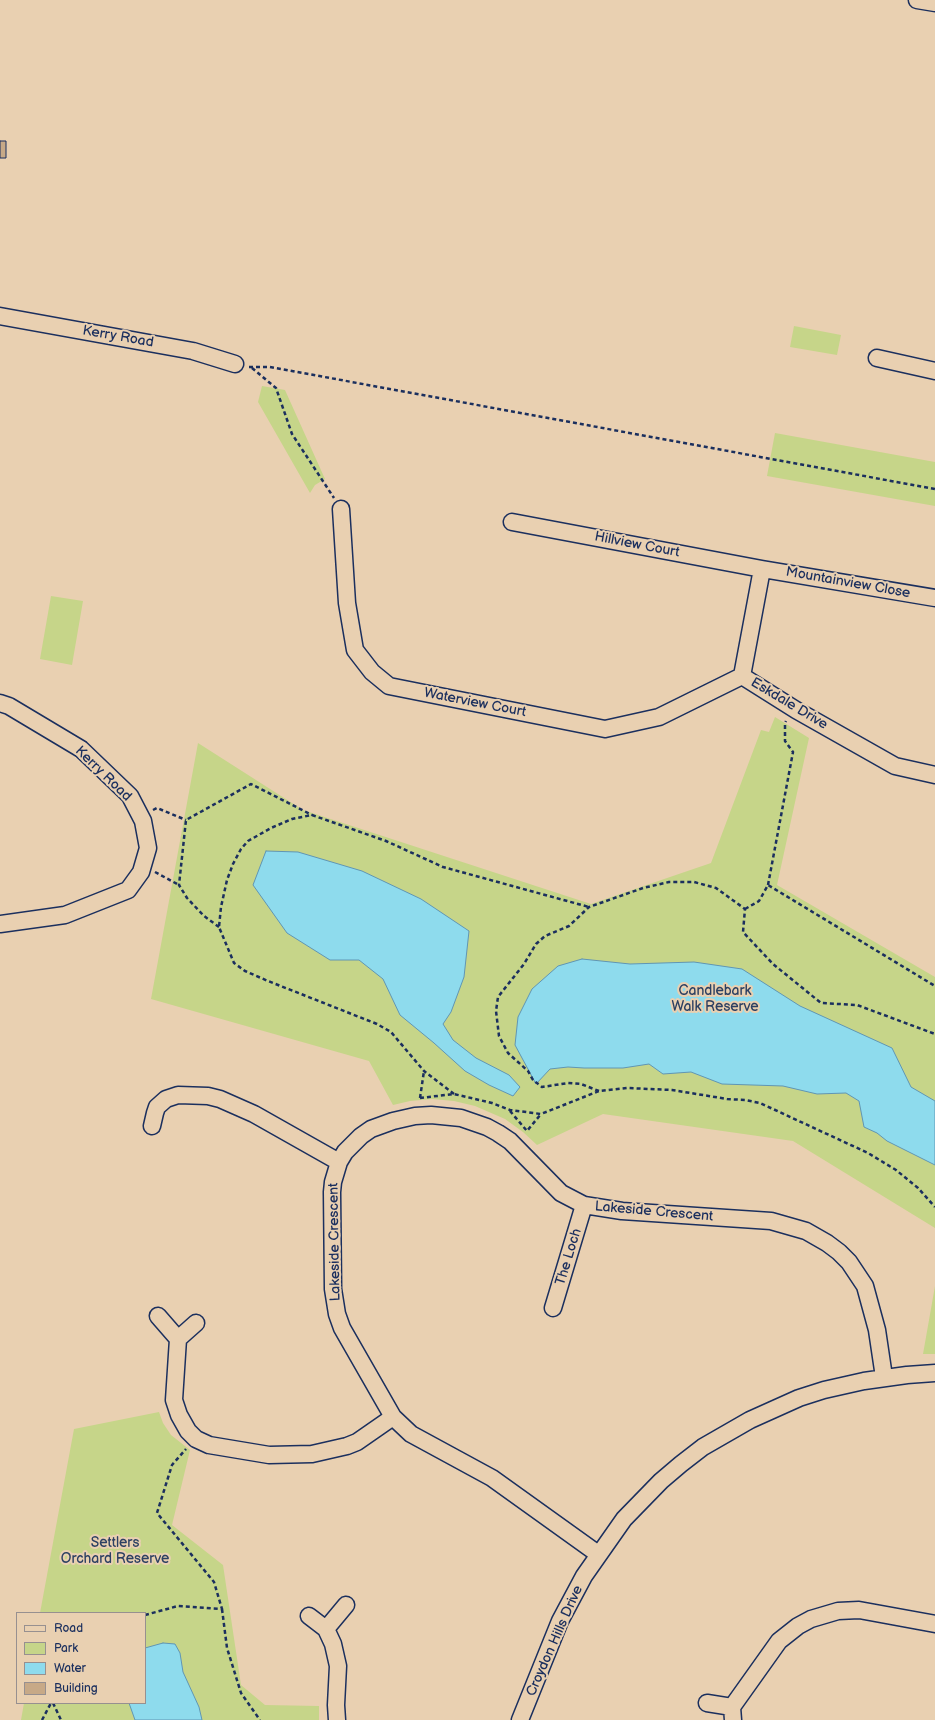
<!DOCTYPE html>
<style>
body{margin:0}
#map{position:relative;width:935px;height:1720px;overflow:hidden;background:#e9d0b1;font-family:"Balsamiq Sans",sans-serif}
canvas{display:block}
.legend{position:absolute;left:16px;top:1612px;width:130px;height:92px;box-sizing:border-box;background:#e9d0b1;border:1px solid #979090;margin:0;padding:5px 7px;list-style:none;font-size:12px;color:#1b2f5e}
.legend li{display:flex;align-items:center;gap:8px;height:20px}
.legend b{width:20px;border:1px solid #979090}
</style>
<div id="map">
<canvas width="935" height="1720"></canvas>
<ul class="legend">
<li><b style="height:5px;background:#e9d0b1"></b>Road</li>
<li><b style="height:11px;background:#c6d589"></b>Park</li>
<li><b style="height:11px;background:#8edbed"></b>Water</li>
<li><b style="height:11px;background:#c7a987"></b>Building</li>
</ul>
</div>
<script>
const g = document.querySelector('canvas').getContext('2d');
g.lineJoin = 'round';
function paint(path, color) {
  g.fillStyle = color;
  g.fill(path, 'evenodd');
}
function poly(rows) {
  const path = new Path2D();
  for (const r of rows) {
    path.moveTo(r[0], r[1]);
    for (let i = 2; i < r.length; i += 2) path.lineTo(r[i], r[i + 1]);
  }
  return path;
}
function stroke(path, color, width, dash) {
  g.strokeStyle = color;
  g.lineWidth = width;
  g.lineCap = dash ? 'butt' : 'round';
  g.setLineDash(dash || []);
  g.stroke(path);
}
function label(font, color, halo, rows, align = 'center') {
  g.font = font + ' "Balsamiq Sans",sans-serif';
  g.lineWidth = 4;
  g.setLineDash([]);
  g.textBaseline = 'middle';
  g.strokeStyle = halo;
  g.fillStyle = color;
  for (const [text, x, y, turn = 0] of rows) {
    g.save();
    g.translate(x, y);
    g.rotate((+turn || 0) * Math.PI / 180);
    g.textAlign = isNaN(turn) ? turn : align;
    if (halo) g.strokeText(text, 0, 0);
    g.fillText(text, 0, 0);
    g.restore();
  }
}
paint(poly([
 [794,326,841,335,837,355,790,347],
 [262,386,285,390,325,479,315,485,310,493,258,402],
 [775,433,935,462,935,506,767,476],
 [51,596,83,601,72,665,40,659],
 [775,717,809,738,777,885,935,977,935,1228,793,1141,603,1114,537,1145,523,1132,505,1119,475,1106,454,1101,432,1099,410,1101,393,1105,369,1061,151,999,198,743,303,810,591,904,711,863,761,730,769,732],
 [935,1286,935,1354,923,1354],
 [159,1412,163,1423,171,1435,190,1450,172,1525,223,1565,241,1685,265,1705,319,1706,319,1720,21,1720,24,1703,145,1703,145,1613,40,1613,74,1429]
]), '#c6d589');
const water = poly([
 [266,851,298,852,362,871,421,899,469,931,464,977,451,1012,443,1024,453,1040,476,1058,509,1075,520,1087,513,1096,489,1085,465,1071,434,1043,400,1015,383,979,359,960,330,960,287,933,253,885,266,851],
 [582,959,630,964,694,962,742,969,800,1006,892,1048,911,1087,935,1101,935,1165,887,1141,877,1133,864,1127,859,1101,846,1093,817,1094,783,1086,722,1084,691,1072,663,1074,649,1064,623,1068,584,1068,568,1067,550,1069,536,1084,515,1045,518,1017,532,989,558,966,582,959],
 [163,1643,175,1644,180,1653,183,1672,199,1707,202,1720,135,1720,129,1703,145,1703,145,1648,163,1643]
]);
paint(water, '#8edbed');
stroke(water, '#6096b4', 1);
const building = poly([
 [0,141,6,141,6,158,0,158,0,141]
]);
paint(building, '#c7a987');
stroke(building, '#1b2f5e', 1);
const street = poly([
 [917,0,935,3],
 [0,316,193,351,235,364],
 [877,358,935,371],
 [341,509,347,603,355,650,372,672,389,686,605,729,659,717,742,676],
 [512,522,762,569,935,598],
 [762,569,742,676,796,710,895,766,935,775],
 [0,703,9,706,81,749,130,796,143,821,148,848,141,872,128,890,65,915,0,924],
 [152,1126,155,1113,157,1107,166,1099,178,1095,208,1096,220,1099,254,1114,339,1162],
 [553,1308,584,1205],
 [158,1316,178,1339,196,1323],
 [178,1339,174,1400,179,1415,188,1431,196,1439,209,1445,269,1455,312,1454,347,1446,357,1442,393,1417],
 [598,1554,492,1478,411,1434,393,1417,342,1328,337,1314,333,1289,332,1192,333,1182,339,1162,345,1152,361,1136,371,1129,393,1121,415,1116,431,1115,461,1118,487,1127,498,1133,510,1141,561,1193,584,1205,622,1211,771,1221,806,1231,827,1243,839,1252,849,1262,865,1286,877,1330,884,1377],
 [309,1616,326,1629,333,1644,338,1666,336,1705,337,1720],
 [326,1629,346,1605],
 [707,1703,732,1707,733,1720],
 [732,1707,779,1641,798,1626,811,1619,838,1611,859,1610,935,1624],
 [520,1720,560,1621,584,1576,624,1519,661,1481,681,1464,703,1447,750,1420,799,1398,824,1390,864,1381,907,1375,935,1373]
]);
stroke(street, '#1b2f5e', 19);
stroke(poly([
 [249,367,270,367,935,489],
 [252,368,276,388,292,434,334,498],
 [153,810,157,808,186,820],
 [155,872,179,885],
 [768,885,793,752,785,741,785,723,786,721],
 [745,909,759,901,768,885,935,986],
 [219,927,204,916,187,898,179,885,186,820,251,784,312,815],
 [599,1091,581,1084,568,1083,542,1087,533,1080,528,1071,508,1053,499,1036,496,1011,498,997,524,964,536,944,545,936,569,926,589,907,643,888,669,882,694,882,716,888,745,909,743,932,773,964,821,1003,857,1005,935,1034],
 [454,1094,424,1071,391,1032,377,1024,268,981,245,971,234,963,219,927,221,907,227,880,233,864,241,849,248,841,271,828,292,819,312,815,386,841,443,867,589,907],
 [420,1098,454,1094,492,1103,510,1110,541,1114,599,1091,627,1088,672,1090,727,1099,745,1100,760,1103,868,1153,896,1170,918,1188,935,1207],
 [420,1098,424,1071],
 [510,1111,527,1131,541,1114],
 [222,1609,227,1648,241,1693,260,1720],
 [145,1615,178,1606,222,1609,214,1582,157,1513,172,1465,186,1449],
 [53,1703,61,1720],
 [42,1720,51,1703]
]), '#1b2f5e', 2.5, [4, 3]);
stroke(street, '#e9d0b1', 16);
label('14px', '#1b2f5e', '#e9d0b1', [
 ["Kerry Road",118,337,10],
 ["Hillview Court",637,545,11],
 ["Mountainview Close",848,583,10],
 ["Waterview Court",475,703,11],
 ["Eskdale Drive",789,704,31],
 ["Kerry Road",103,774,44],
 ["Lakeside Crescent",654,1212,5],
 ["Lakeside Crescent",335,1242,-91],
 ["The Loch",569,1257,-73],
 ["Croydon Hills Drive",555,1641,-66]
]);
label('14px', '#2c4062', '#e9d0b1', [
 ["Candlebark",715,991],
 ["Walk Reserve",715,1007],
 ["Settlers",115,1543],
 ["Orchard Reserve",115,1559]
]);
</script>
